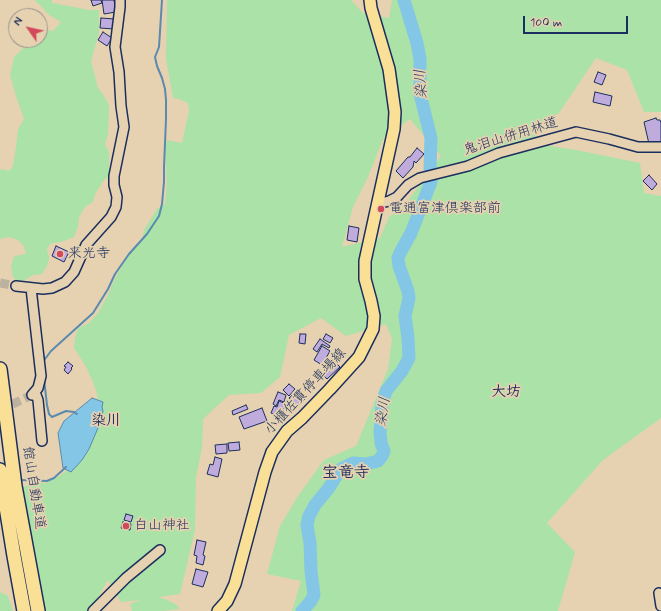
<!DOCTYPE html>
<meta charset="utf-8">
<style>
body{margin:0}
#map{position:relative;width:661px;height:611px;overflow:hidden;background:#e6d2b0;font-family:Mynerve,sans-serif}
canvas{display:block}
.north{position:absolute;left:8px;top:8px;width:40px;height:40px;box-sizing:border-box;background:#e6d2b0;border:1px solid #95918f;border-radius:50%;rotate:304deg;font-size:11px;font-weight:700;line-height:16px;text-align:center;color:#1b2f5e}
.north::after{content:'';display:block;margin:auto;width:14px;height:18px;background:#d1495b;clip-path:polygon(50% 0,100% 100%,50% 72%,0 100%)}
.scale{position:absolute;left:523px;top:16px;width:105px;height:18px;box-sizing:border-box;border:2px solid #1b2f5e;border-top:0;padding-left:5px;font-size:12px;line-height:14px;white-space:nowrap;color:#1b2f5e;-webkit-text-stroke:3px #e6d2b0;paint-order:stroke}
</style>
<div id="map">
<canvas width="661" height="611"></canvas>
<div class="north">N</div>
<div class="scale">100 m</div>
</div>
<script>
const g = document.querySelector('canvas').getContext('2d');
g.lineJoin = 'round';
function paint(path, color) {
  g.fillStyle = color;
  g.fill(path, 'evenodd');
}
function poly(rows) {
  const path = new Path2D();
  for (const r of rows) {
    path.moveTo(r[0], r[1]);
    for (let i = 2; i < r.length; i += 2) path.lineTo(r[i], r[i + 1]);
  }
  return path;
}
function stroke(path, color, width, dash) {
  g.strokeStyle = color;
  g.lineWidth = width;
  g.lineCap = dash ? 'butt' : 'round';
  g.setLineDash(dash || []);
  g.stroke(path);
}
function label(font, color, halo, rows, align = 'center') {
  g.font = font + ' Mynerve,"Klee One",sans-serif';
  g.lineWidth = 3.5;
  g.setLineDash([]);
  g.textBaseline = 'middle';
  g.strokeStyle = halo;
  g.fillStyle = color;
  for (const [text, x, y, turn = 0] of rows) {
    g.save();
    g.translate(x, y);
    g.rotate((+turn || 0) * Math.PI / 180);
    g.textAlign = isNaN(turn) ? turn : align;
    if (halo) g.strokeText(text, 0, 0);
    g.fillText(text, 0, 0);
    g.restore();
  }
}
paint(poly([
 [34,0,52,0,52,3,74,7,89,10,99,10,99,33,91,61,98,88,104,96,109,105,108,134,105,144,109,152,109,176,104,180,95,194,93,202,85,207,79,217,78,227,74,237,64,241,50,244,47,249,49,258,47,266,42,274,33,275,25,280,18,282,13,277,11,266,14,256,26,254,24,246,18,240,9,237,0,239,0,170,2,169,9,171,13,166,16,147,18,129,24,119,16,96,10,75,14,57,32,40,40,40,40,33,44,30,53,31,61,22,49,15,40,5],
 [167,0,351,0,363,13,389,18,392,0,661,0,661,112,644,112,627,70,596,58,559,113,530,132,550,146,576,150,640,163,644,193,661,196,661,418,603,460,547,523,575,552,558,611,292,611,301,581,267,574,280,526,298,496,324,460,356,446,388,369,392,339,386,324,346,336,321,318,289,335,280,377,261,393,229,395,203,419,202,447,196,477,195,530,180,594,158,597,165,599,177,605,179,609,164,611,132,611,130,604,140,600,121,602,108,580,90,611,45,611,23,487,35,483,46,483,61,475,73,465,98,405,97,394,93,382,85,365,74,348,75,338,78,328,88,324,98,313,109,293,113,282,122,266,132,251,142,241,144,230,157,209,165,204,167,184,165,148,167,140,182,143,189,111,188,103,179,99,173,98,166,59],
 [410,119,441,156,404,206,389,217,380,238,342,247,353,207,367,179,384,137],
 [0,592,8,596,13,611,0,611]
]), '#aae2a7');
const water = poly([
 [92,398,103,402,102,407,103,411,101,421,89,449,82,460,71,472,63,468,58,433,64,421,92,398]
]);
paint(water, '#84c6e5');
stroke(water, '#5a8aaf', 1);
stroke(poly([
 [42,363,51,351,93,313,108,289,115,274,129,254,147,234,159,216,162,204,164,182,164,167,166,119,166,100,165,89,162,78,157,66,155,57,159,47,162,0],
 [44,379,47,405,49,414,52,417,66,411,74,412,77,414],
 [20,480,47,481,54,478,66,467]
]), '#5a8aaf', 2);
stroke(poly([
 [404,0,417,43,420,59,420,94,431,138,430,169],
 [302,611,311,601,314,595,311,571,310,543,307,525,309,516,315,505,328,489,341,469,353,463,366,464,378,461,382,456,384,451,381,443,380,432,382,404,386,391,402,371,409,358,408,338,405,316,409,298,408,291,399,266,398,258,400,253,411,233,431,182]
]), '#84c6e5', 13);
const building = poly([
 [91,0,101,0,102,3,93,6,91,0],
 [102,0,114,0,116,12,104,14,102,0],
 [101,18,115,19,114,29,100,28,101,18],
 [103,32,112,38,107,46,98,40,103,32],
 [598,72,606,75,602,85,594,82,598,72],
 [595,92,612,96,610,106,593,102,595,92],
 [656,118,657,120,660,120,661,123,661,143,649,144,644,122,656,118],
 [417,148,424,154,416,163,414,161,413,167,403,178,396,171,408,157,410,157,417,148],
 [649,175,657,184,652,190,643,181,649,175],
 [349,226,359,228,357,242,347,240,349,226],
 [56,246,69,252,64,262,52,256,56,246],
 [300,334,306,334,305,344,299,343,300,334],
 [326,334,333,338,330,343,323,339,326,334],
 [320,339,330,346,329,348,322,344,317,352,313,349,320,339],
 [322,346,330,351,322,365,314,360,322,346],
 [334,361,340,367,327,379,324,376,327,373,324,370,334,361],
 [68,362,73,366,71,368,72,369,68,374,64,370,66,367,64,366,68,362],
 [289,384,295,389,289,396,283,390,289,384],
 [297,391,305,399,298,406,289,398,297,391],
 [278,392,286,395,284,402,279,400,276,406,273,404,278,392],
 [279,401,286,404,281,417,271,413,274,406,277,407,279,401],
 [246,405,248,409,233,415,232,411,246,405],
 [262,408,267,421,244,429,239,417,262,408],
 [239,442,240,450,229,451,228,443,239,442],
 [227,444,227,453,216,454,215,445,227,444],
 [215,457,222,459,218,477,207,474,210,464,213,465,215,457],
 [126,514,133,516,131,522,124,520,126,514],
 [123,522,131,524,130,530,121,528,123,522],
 [197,540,206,542,203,555,205,556,203,565,196,563,197,556,194,555,197,540],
 [196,569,208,572,203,587,192,584,196,569]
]);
paint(building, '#c0acdc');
stroke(building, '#1b2f5e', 1);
stroke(poly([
 [0,283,16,286],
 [0,410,32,395]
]), '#bdb1a0', 9, [9, 4.5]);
const minor = poly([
 [377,204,389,201,397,197,408,185,420,178,468,166,499,153,576,132,609,139,638,147,661,147],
 [16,286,43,289,52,288,65,282,74,272,86,245,111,217,116,207,117,197,114,185,114,176,124,127,121,106,119,72,115,47,120,7,120,0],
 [31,288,41,376,38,388,32,395],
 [35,392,38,400,42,441],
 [659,593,661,606],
 [93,611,126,578,160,550]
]);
const major = poly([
 [218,611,227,601,235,584,265,472,272,452,287,431,302,418,330,389,359,357,373,329,374,316,371,301,365,279,365,261,394,129,395,112,389,69,371,8,370,0]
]);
const highway = poly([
 [0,369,15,486,38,611],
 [0,470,14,556,24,611]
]);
stroke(minor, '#1b2f5e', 12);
stroke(major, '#1b2f5e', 14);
stroke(highway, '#1b2f5e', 16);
stroke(minor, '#e6d2b0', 9);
stroke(major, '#fadf96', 11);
stroke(highway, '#fadf96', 13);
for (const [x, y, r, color] of [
 [381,209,4,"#d1495b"],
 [60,254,4,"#d1495b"],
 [126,526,4,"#d1495b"]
]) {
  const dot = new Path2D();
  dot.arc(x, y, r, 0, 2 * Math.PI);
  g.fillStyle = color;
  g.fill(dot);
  stroke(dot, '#e6d2b0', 1.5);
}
label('14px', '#1b2f5e', '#e6d2b0', [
 ["鬼泪山併用林道",511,137,-17],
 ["小櫃佐貫停車場線",306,392,-47],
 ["館山自動車道",33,488,81]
]);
label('14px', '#1b2f5e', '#e6d2b0', [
 ["電通富津倶楽部前",389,209],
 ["来光寺",68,254],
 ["白山神社",134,526]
], 'left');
label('italic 15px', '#263e6c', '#e6d2b0', [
 ["染川",422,84,-94],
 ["染川",384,412,-81]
]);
label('bold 15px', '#1b2f5e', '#e6d2b0', [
 ["大坊",506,393],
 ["染川",106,422]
]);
label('bold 16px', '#1b2f5e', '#e6d2b0', [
 ["宝竜寺",346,474]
]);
</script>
